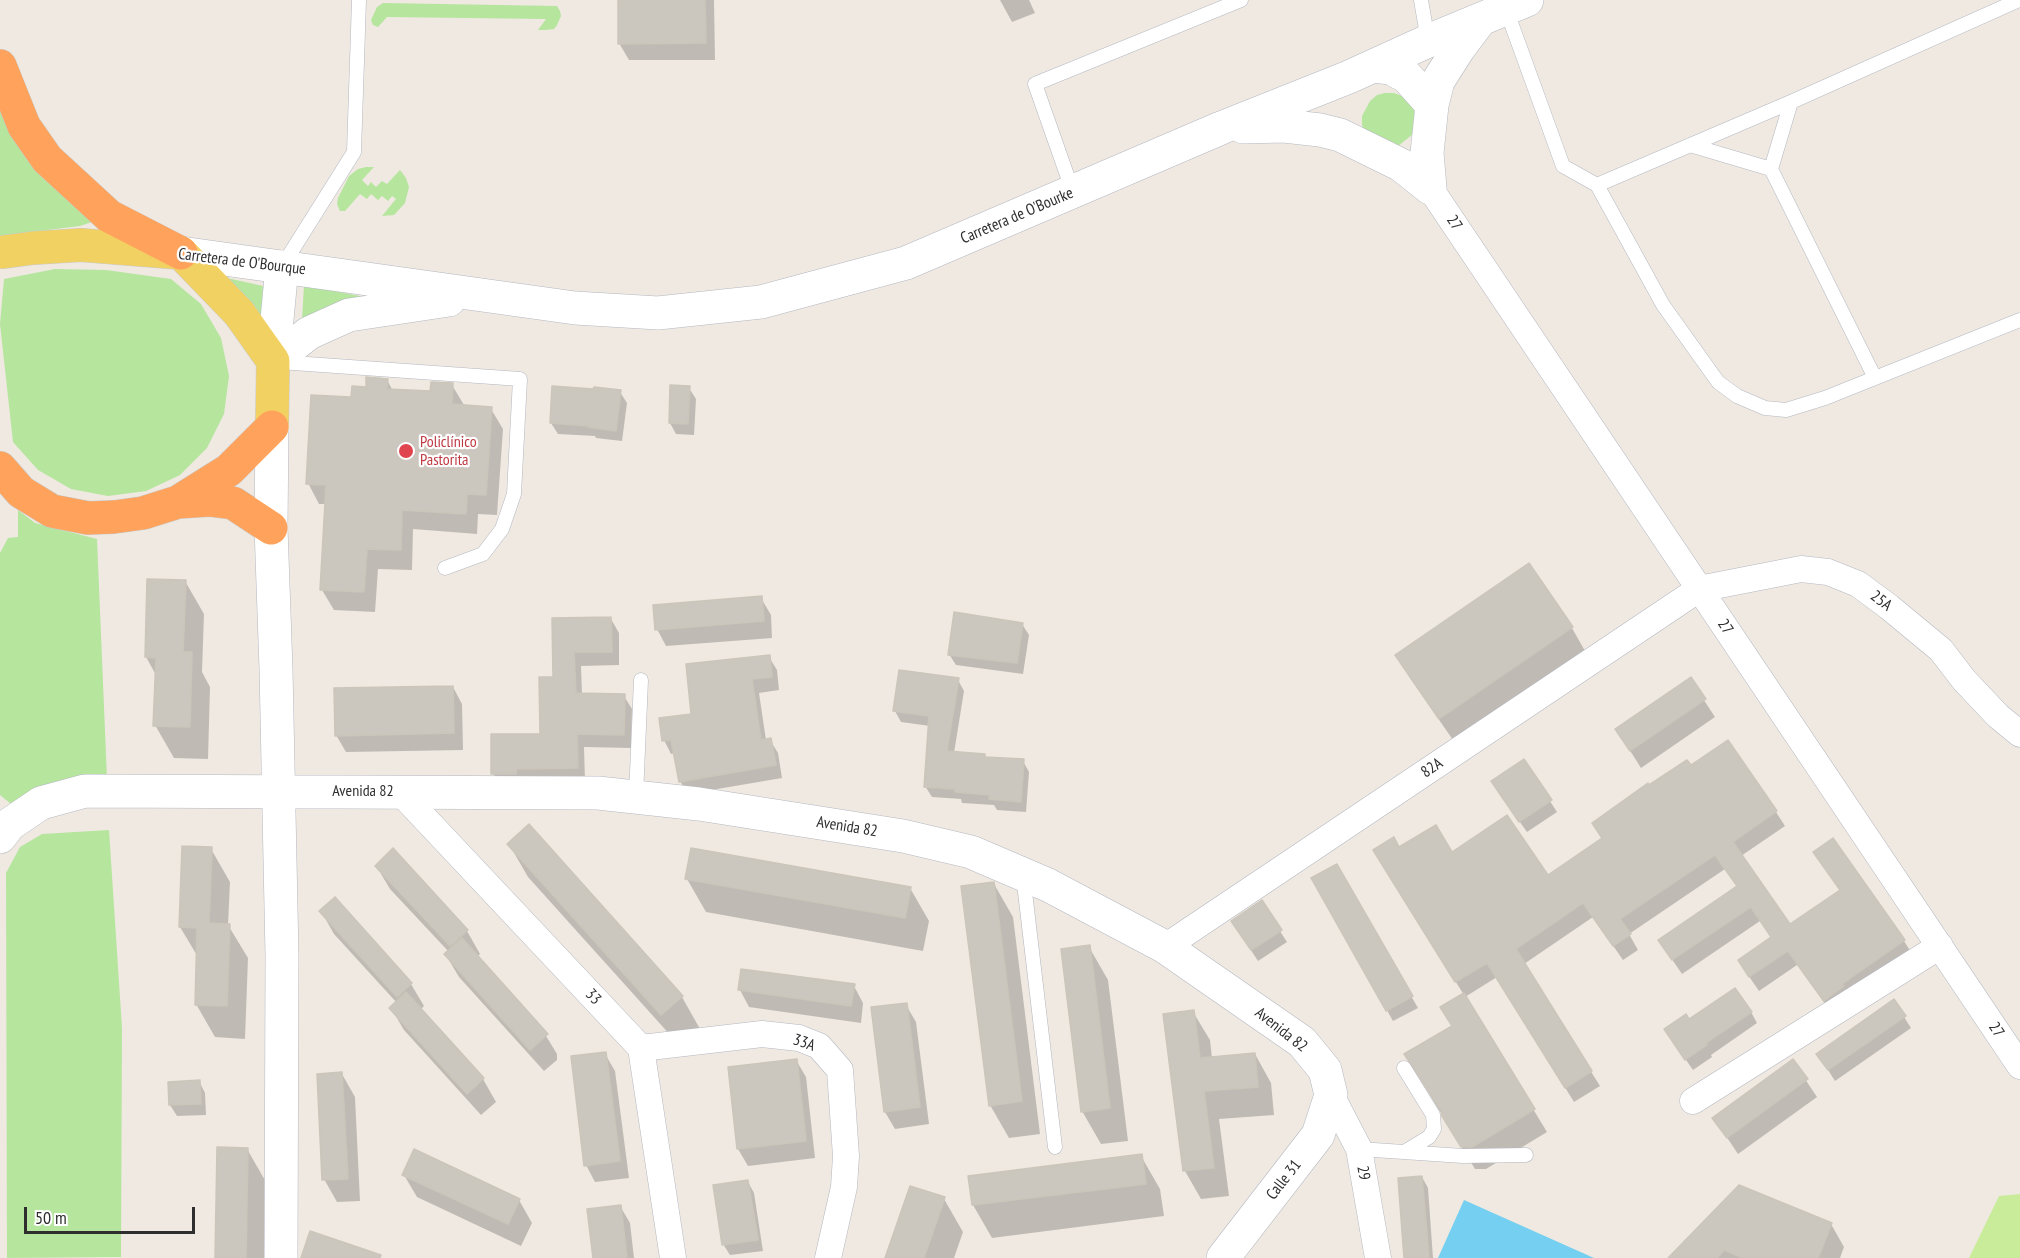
<!DOCTYPE html>
<meta charset="utf-8">
<style>
body{margin:0}
#map{position:relative;width:2020px;height:1258px;overflow:hidden;background:#efe9e1;font-family:"PT Sans Narrow",sans-serif}
canvas{display:block}
.scale{position:absolute;left:24px;top:1207px;width:171px;height:27px;box-sizing:border-box;border:3px solid #2e2e2e;border-top:0;padding-left:8px;font-size:18px;line-height:21px;white-space:nowrap;color:#2e2e2e;-webkit-text-stroke:4px #fff;paint-order:stroke}
</style>
<div id="map">
<canvas width="2020" height="1258"></canvas>
<div class="scale">50 m</div>
</div>
<script>
const g = document.querySelector('canvas').getContext('2d');
g.lineJoin = 'round';
function paint(path, color) {
  g.fillStyle = color;
  g.fill(path, 'evenodd');
}
function poly(rows) {
  const path = new Path2D();
  for (const r of rows) {
    path.moveTo(r[0], r[1]);
    for (let i = 2; i < r.length; i += 2) path.lineTo(r[i], r[i + 1]);
  }
  return path;
}
function stroke(path, color, width, dash) {
  g.strokeStyle = color;
  g.lineWidth = width;
  g.lineCap = dash ? 'butt' : 'round';
  g.setLineDash(dash || []);
  g.stroke(path);
}
function label(font, color, halo, rows, align = 'center') {
  g.font = font + ' "PT Sans Narrow",sans-serif';
  g.lineWidth = 4.5;
  g.setLineDash([]);
  g.textBaseline = 'middle';
  g.strokeStyle = halo;
  g.fillStyle = color;
  for (const [text, x, y, turn = 0] of rows) {
    g.save();
    g.translate(x, y);
    g.rotate((+turn || 0) * Math.PI / 180);
    g.textAlign = isNaN(turn) ? turn : align;
    if (halo) g.strokeText(text, 0, 0);
    g.fillText(text, 0, 0);
    g.restore();
  }
}
paint(poly([
 [383,3,557,6,560,11,561,16,557,25,554,29,545,30,538,30,546,19,387,17,378,27,373,25,371,20,377,7],
 [1385,93,1394,93,1402,96,1414,109,1416,118,1412,135,1398,146,1365,134,1362,125,1362,116,1370,101,1377,95],
 [0,108,92,222,80,226,0,236],
 [366,167,374,167,362,180,368,186,371,182,376,187,382,181,387,184,400,170,406,178,409,187,405,203,394,215,382,216,396,199,392,196,388,201,382,196,378,200,371,194,367,199,360,194,345,211,340,211,337,204,338,198,349,176,358,169],
 [55,269,106,270,171,279,201,304,221,338,229,376,224,414,207,448,180,475,146,491,108,496,71,489,38,470,13,442,0,324,4,279],
 [227,278,263,286,261,324],
 [304,285,375,299,302,320],
 [18,510,35,523,97,539,107,779,17,809,0,795,0,553,8,538,18,537],
 [109,830,122,1028,121,1257,7,1258,6,873,20,847,42,834]
]), '#b6e59e');
paint(poly([
 [2020,1194,2020,1258,1969,1258,1999,1196]
]), '#c9ec9a');
paint(poly([
 [1464,1200,1594,1258,1438,1258]
]), '#75cff0');
paint(poly([
 [619,0,714,0,715,60,629,60,619,43],
 [1000,0,1029,0,1035,13,1012,22],
 [387,380,393,391,431,393,452,385,464,405,491,409,503,429,497,515,478,514,477,534,413,529,412,570,378,569,375,612,334,610,322,590,326,504,319,504,308,483,353,399,367,389],
 [689,388,696,399,694,435,676,434,670,423],
 [620,392,627,403,622,441,596,438,595,436,558,434,551,423],
 [1528,565,1572,628,1585,651,1453,740,1410,678,1397,655],
 [185,581,204,614,202,672,210,687,208,759,174,758,155,725,156,675,146,657],
 [761,598,771,615,772,638,666,646,657,629],
 [553,619,611,619,619,633,619,665,581,666,582,695,624,696,632,709,631,748,584,747,585,781,501,787,493,773,541,736,554,679],
 [1022,624,1029,635,1023,674,956,665,949,654],
 [769,657,777,670,779,690,759,693,766,740,770,740,778,753,782,778,688,794,680,781,675,753,671,754,664,740,693,715],
 [1690,679,1715,717,1641,768,1617,730],
 [958,680,964,691,954,753,984,755,986,758,1023,761,1029,772,1026,812,997,810,994,805,962,803,961,799,932,797,925,786,930,726,901,722,895,711],
 [453,687,462,704,463,750,346,752,336,735],
 [1524,761,1557,812,1527,832,1499,793],
 [1690,767,1776,812,1785,826,1741,856,1790,926,1904,941,1913,955,1833,1015,1797,965,1759,991,1748,975,1772,938,1760,921,1682,974,1669,955,1738,887,1725,869,1629,934,1638,950,1623,960,1593,917,1524,964,1600,1086,1574,1102,1497,977,1465,997,1547,1132,1486,1169,1475,1169,1419,1077,1453,1026,1464,995,1383,866,1399,849,1452,854,1548,877,1602,839,1594,824,1649,787],
 [509,844,682,997,700,1029,681,1047,528,877],
 [211,849,230,882,228,925,248,958,245,1039,215,1037,196,1004,198,957,180,927],
 [393,850,467,931,480,954,477,957,543,1031,557,1054,557,1060,544,1071,459,977,446,955,449,952,390,889,377,867],
 [1336,866,1418,1008,1393,1021,1313,879],
 [687,879,910,888,929,921,923,951,706,912],
 [994,884,1013,917,1040,1134,1009,1138,990,1105,963,888],
 [1261,902,1287,942,1258,961,1239,932],
 [321,911,411,984,424,1006,420,1010,483,1079,496,1102,481,1115,404,1030,391,1008,397,1003,334,934],
 [1089,947,1108,980,1128,1141,1101,1144,1082,1111],
 [854,986,863,1003,861,1023,749,1007,740,990],
 [1894,1001,1911,1028,1835,1081,1818,1054],
 [906,1005,916,1022,929,1124,895,1129,885,1112],
 [1193,1012,1210,1040,1212,1058,1255,1054,1271,1083,1274,1115,1219,1119,1229,1196,1201,1199,1185,1171],
 [1751,1012,1757,1023,1711,1055,1712,1057,1693,1070,1672,1040,1689,1021],
 [605,1054,615,1071,629,1178,595,1182,586,1165],
 [796,1060,806,1077,815,1158,748,1166,738,1149],
 [1793,1061,1817,1097,1738,1154,1714,1118],
 [342,1074,355,1097,360,1201,337,1202,324,1179],
 [199,1081,205,1093,206,1115,177,1116,170,1105],
 [247,1149,266,1182,265,1258,216,1258],
 [1141,1156,1160,1189,1164,1216,992,1238,973,1205],
 [404,1175,519,1200,532,1223,521,1246,417,1197],
 [1422,1177,1428,1188,1433,1258,1406,1258],
 [748,1182,754,1193,763,1251,730,1255,723,1244],
 [944,1199,963,1232,954,1258,887,1258],
 [620,1206,630,1223,634,1258,594,1258],
 [1831,1224,1844,1247,1840,1258,1677,1258]
]), '#0003');
const building = poly([
 [618,0,705,0,706,43,618,44,618,0],
 [366,377,388,379,387,389,430,391,431,382,453,383,452,404,492,407,486,495,467,494,466,514,402,510,401,550,367,549,364,592,320,590,326,485,306,484,311,395,351,397,352,386,366,387,366,377],
 [670,385,690,386,688,424,669,423,670,385],
 [552,386,593,389,594,387,621,390,616,431,588,427,589,426,550,423,552,386],
 [1529,563,1573,627,1439,719,1395,655,1529,563],
 [147,579,186,580,183,652,192,652,190,727,153,726,156,658,145,657,147,579],
 [762,596,764,621,655,630,653,605,762,596],
 [954,612,1023,623,1017,663,948,655,954,612],
 [611,617,612,652,574,652,576,693,625,694,624,735,577,734,578,768,517,769,516,774,491,774,491,734,540,734,539,677,553,677,552,618,611,617],
 [770,655,772,677,752,679,761,740,771,738,776,765,679,782,671,740,662,741,659,718,691,714,686,664,770,655],
 [899,670,959,678,947,751,985,754,985,757,1024,759,1021,802,989,799,990,795,955,792,955,789,924,787,929,716,893,711,899,670],
 [1691,677,1706,699,1630,751,1615,729,1691,677],
 [453,686,454,733,335,736,334,688,453,686],
 [1728,740,1777,811,1733,842,1790,924,1840,890,1813,852,1833,838,1905,940,1842,984,1844,986,1824,1001,1788,951,1749,977,1738,960,1771,937,1751,907,1672,960,1658,940,1737,886,1715,855,1620,919,1631,934,1613,946,1583,903,1516,949,1592,1071,1565,1088,1487,963,1455,982,1373,850,1394,837,1399,847,1436,825,1452,852,1507,815,1548,875,1602,838,1592,823,1648,783,1649,785,1687,760,1691,765,1728,740],
 [1524,759,1552,800,1519,822,1491,781,1524,759],
 [529,824,683,996,661,1015,507,844,529,824],
 [182,846,212,847,209,923,230,924,227,1006,195,1005,197,928,179,927,182,846],
 [393,848,468,930,450,946,375,866,393,848],
 [691,848,911,887,905,918,685,879,691,848],
 [1337,864,1413,996,1386,1011,1311,878,1337,864],
 [994,882,1022,1101,989,1106,961,886,994,882],
 [335,897,412,983,397,997,319,911,335,897],
 [1262,900,1282,930,1251,950,1231,921,1262,900],
 [462,938,548,1034,530,1050,444,954,462,938],
 [1090,945,1110,1108,1081,1112,1061,949,1090,945],
 [741,969,855,984,851,1006,738,990,741,969],
 [1735,988,1752,1012,1706,1043,1707,1045,1685,1060,1664,1029,1686,1014,1689,1019,1735,988],
 [406,992,484,1078,467,1094,389,1008,406,992],
 [1464,993,1535,1109,1472,1147,1461,1147,1442,1116,1441,1110,1404,1054,1452,1026,1440,1007,1464,993],
 [1894,999,1906,1016,1828,1070,1816,1054,1894,999],
 [907,1003,920,1107,884,1112,871,1007,907,1003],
 [1194,1010,1200,1058,1255,1053,1258,1087,1204,1091,1214,1168,1183,1171,1163,1014,1194,1010],
 [606,1052,620,1161,584,1166,571,1056,606,1052],
 [797,1059,806,1141,737,1149,728,1067,797,1059],
 [1793,1059,1808,1079,1727,1138,1712,1118,1793,1059],
 [342,1072,348,1179,322,1180,317,1074,342,1072],
 [200,1080,201,1104,169,1105,168,1082,200,1080],
 [217,1147,248,1148,246,1258,215,1258,217,1147],
 [414,1149,520,1199,508,1224,402,1175,414,1149],
 [1142,1154,1146,1184,972,1205,968,1176,1142,1154],
 [1422,1176,1429,1258,1404,1258,1398,1178,1422,1176],
 [748,1180,758,1240,722,1245,713,1185,748,1180],
 [1739,1185,1832,1223,1818,1258,1743,1258,1724,1250,1717,1258,1668,1258,1739,1185],
 [910,1186,945,1197,924,1258,885,1258,910,1186],
 [621,1205,627,1258,593,1258,587,1209,621,1205],
 [310,1231,381,1255,380,1258,301,1258,310,1231]
]);
paint(building, '#cbc7bf');
stroke(building, '#cbc5ba', 1.5);
const lane = poly([
 [1421,0,1428,41],
 [1506,9,1563,166,1597,185,1663,305,1718,382,1737,396,1765,408,1786,410,1825,398,2020,320],
 [1690,145,1771,169,1791,102],
 [1771,169,1875,378],
 [1597,185,1791,102,2019,0],
 [1073,192,1035,84,1241,0],
 [283,265,354,152,359,0],
 [279,362,520,379,514,494,502,529,483,554,445,568],
 [636,796,641,680],
 [1023,875,1055,1147],
 [1404,1068,1433,1115,1434,1129,1429,1137,1406,1151],
 [1359,1149,1463,1156,1526,1155]
]);
const street = poly([
 [1430,188,2020,1066],
 [399,791,641,1048,673,1258],
 [1165,947,1699,589,1801,569,1828,572,1858,584,1889,607,1941,650,1964,680,1998,716,2020,734],
 [641,1048,762,1034,799,1038,819,1046,840,1070,846,1156,844,1187,828,1258],
 [1331,1095,1359,1149,1378,1258],
 [1693,1101,1940,946]
]);
const secondary = poly([
 [1373,66,1391,68,1407,77,1432,105],
 [1243,127,1284,126,1320,130,1340,135,1401,165,1430,188,1427,153,1432,105,1438,81,1459,48,1480,20],
 [181,253,575,308,658,313,761,302,906,263,1221,128,1349,77,1428,41,1527,0],
 [273,361,309,333,349,315,449,300],
 [273,361,282,267],
 [272,427,271,528,276,669,282,955,281,1258],
 [0,837,10,824,41,803,85,791,598,793,699,804,903,836,971,852,1048,885,1165,947,1302,1042,1325,1070,1331,1095,1318,1135,1223,1258]
]);
const primary = poly([
 [3,252,33,248,81,245,181,253,239,313,273,361,272,427]
]);
const highway = poly([
 [0,66,24,126,47,159,109,216,181,253],
 [0,468,21,492,52,511,88,518,114,517,143,513,178,502,229,470,272,427],
 [178,502,209,500,233,503,271,528]
]);
stroke(lane, '#b4b7c1', 15);
stroke(street, '#b4b7c1', 27);
stroke(secondary, '#b4b7c1', 34);
stroke(primary, '#c9c9c9', 34);
stroke(highway, '#c9c9c9', 34);
stroke(lane, '#fff', 14);
stroke(street, '#fff', 26);
stroke(secondary, '#fff', 33);
stroke(primary, '#f2d163', 33);
stroke(highway, '#ffa35c', 33);
for (const [x, y, r, color] of [
 [406,451,8,"#e0444e"]
]) {
  const dot = new Path2D();
  dot.arc(x, y, r, 0, 2 * Math.PI);
  g.fillStyle = color;
  g.fill(dot);
  stroke(dot, '#fff', 2);
}
label('16px', '#2e2e2e', '#fff', [
 ["Carretera de O'Bourke",1017,216,-23],
 ["27",1454,223,56],
 ["Carretera de O'Bourque",242,262,7],
 ["25A",1881,601,37],
 ["27",1725,627,56],
 ["82A",1432,768,-34],
 ["Avenida 82",363,791],
 ["Avenida 82",847,827,9],
 ["33",593,997,47],
 ["Avenida 82",1281,1030,38],
 ["27",1996,1030,56],
 ["33A",804,1043,19],
 ["29",1363,1173,80],
 ["Calle 31",1284,1180,-52]
]);
label('16px', '#be3a42', '#fff', [
 ["Policlínico",420,442],
 ["Pastorita",420,460]
], 'left');
</script>
